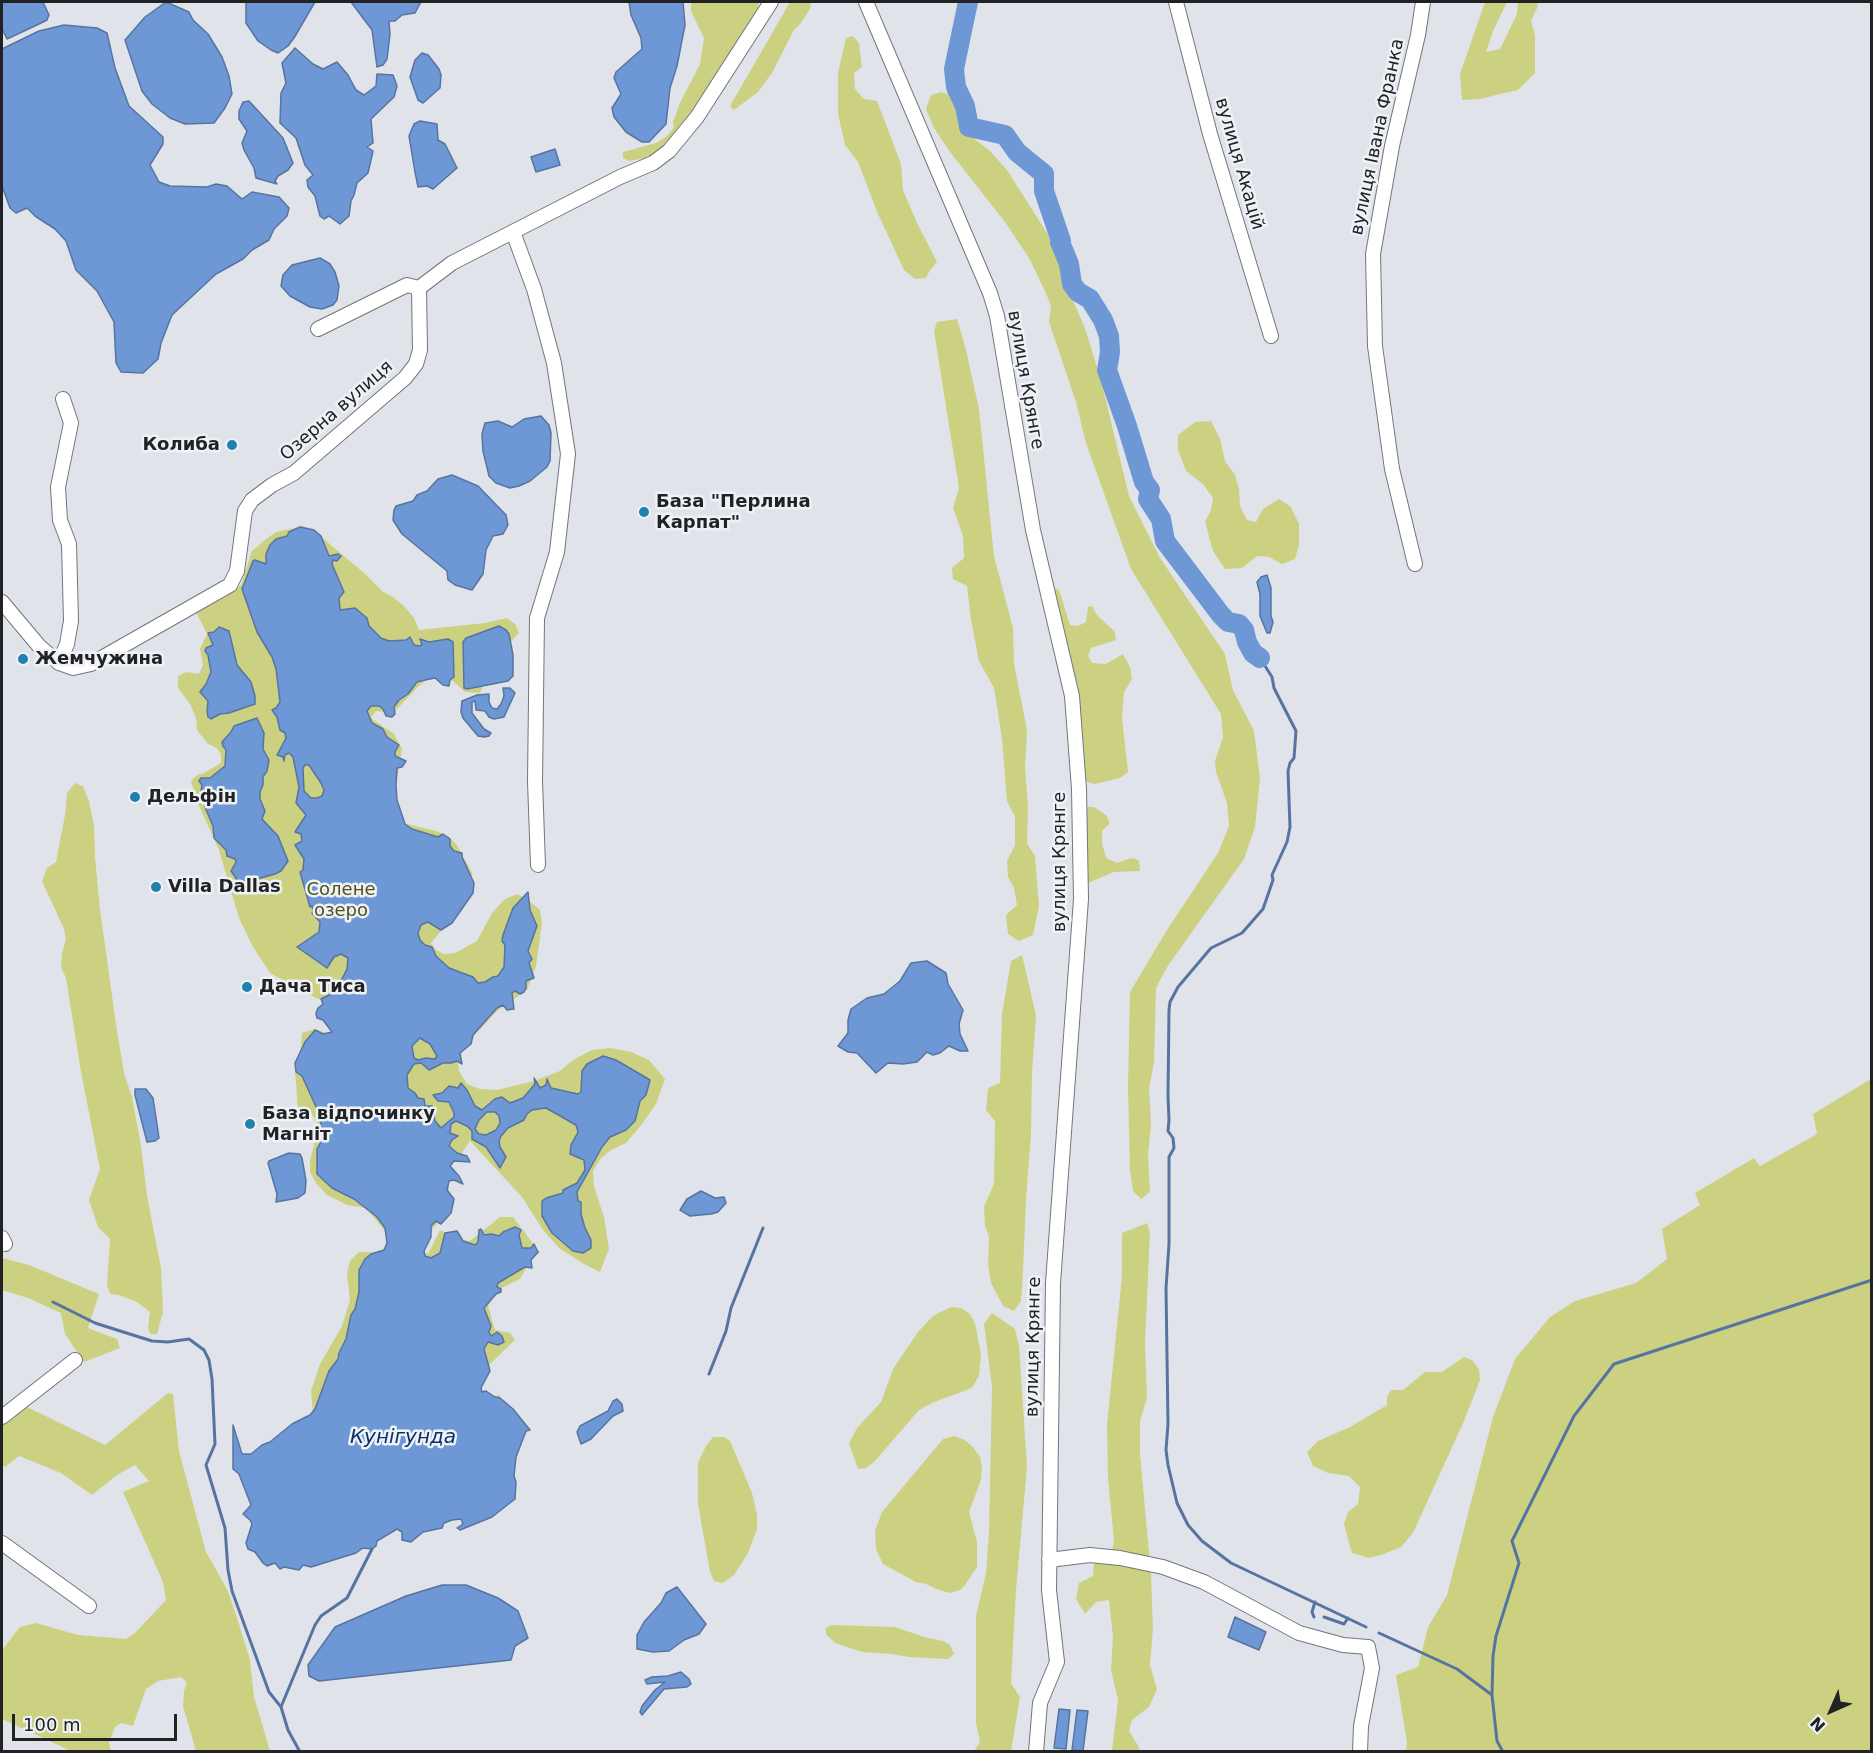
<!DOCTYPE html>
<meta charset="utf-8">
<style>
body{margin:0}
#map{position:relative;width:1873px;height:1753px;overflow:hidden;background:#e0e4ea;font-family:"DejaVu Sans",sans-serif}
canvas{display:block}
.frame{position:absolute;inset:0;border:3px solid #212224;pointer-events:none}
.north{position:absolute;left:1801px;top:1681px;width:60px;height:60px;-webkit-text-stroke:4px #eef2f7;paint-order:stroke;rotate:225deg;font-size:16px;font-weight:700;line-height:24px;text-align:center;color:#212224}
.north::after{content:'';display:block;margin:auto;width:21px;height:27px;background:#212224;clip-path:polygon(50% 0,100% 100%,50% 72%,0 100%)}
.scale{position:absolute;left:12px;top:1714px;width:165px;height:27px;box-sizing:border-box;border:3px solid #212224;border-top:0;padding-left:8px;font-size:18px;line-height:21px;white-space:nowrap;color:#212224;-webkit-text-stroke:4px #eef2f7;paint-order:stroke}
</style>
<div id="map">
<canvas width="1873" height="1753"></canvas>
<div class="frame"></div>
<div class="north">N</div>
<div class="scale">100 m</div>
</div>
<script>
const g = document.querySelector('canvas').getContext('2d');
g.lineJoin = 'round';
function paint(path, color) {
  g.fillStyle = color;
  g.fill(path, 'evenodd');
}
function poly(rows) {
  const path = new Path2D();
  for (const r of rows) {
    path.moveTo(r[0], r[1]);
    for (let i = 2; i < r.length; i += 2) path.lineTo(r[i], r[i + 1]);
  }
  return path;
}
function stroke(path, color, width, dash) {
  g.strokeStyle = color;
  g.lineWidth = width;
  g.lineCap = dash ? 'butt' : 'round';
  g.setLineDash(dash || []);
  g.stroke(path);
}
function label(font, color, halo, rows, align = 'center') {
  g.font = font + ' "DejaVu Sans",sans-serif';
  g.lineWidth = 5;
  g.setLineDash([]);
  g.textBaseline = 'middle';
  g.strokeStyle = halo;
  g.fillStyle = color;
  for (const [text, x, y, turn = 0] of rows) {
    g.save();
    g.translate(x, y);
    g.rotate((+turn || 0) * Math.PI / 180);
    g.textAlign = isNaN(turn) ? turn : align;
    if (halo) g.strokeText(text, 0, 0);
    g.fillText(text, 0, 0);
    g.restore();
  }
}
paint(poly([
 [691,2,759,2,758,8,711,89,664,149,647,158,629,161,623,158,623,152,656,143,667,136,674,127,673,122,680,103,700,64,704,38,691,11],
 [790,2,811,2,810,9,801,23,794,30,772,73,758,92,734,110,730,106],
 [1485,2,1507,2,1493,31,1486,52,1500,49,1517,14,1518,2,1537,2,1538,6,1531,21,1535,35,1535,73,1518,90,1479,99,1462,100,1460,74],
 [853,36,859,43,862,67,854,73,855,89,864,99,877,101,901,164,903,190,917,223,937,262,930,270,926,278,915,279,904,270,878,214,858,162,845,145,838,114,838,73,846,38],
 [941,92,951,95,958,115,972,137,990,151,1007,170,1047,233,1063,268,1070,294,1085,328,1101,380,1129,496,1160,558,1225,654,1233,690,1254,731,1260,778,1255,827,1244,859,1167,967,1156,988,1154,1063,1149,1088,1151,1124,1148,1156,1150,1192,1141,1199,1133,1191,1130,1170,1128,1087,1130,992,1167,930,1218,853,1229,826,1227,803,1216,772,1215,761,1223,737,1221,714,1131,569,1086,443,1076,402,1049,322,1051,306,1045,291,1029,258,1005,222,950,152,934,128,926,109,931,95],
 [957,319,966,350,979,409,994,556,1013,628,1014,664,1027,730,1025,768,1028,807,1027,843,1035,856,1039,906,1033,935,1019,941,1008,934,1006,915,1017,905,1014,888,1008,877,1007,861,1015,845,1015,817,1007,801,1002,739,994,688,979,661,971,620,967,586,953,579,952,568,964,558,963,536,953,508,959,488,934,331,937,322],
 [1211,421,1220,439,1225,461,1235,475,1239,489,1240,506,1247,520,1256,522,1263,509,1279,499,1291,507,1299,524,1299,545,1295,559,1282,564,1269,557,1257,556,1242,568,1225,569,1213,551,1205,522,1211,510,1213,498,1203,484,1186,471,1178,450,1178,435,1195,422],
 [303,526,313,530,363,572,382,591,393,597,404,606,414,618,419,630,485,623,507,618,515,624,519,633,494,660,480,693,465,692,453,681,429,678,419,686,393,713,376,711,371,718,394,734,402,749,394,798,401,820,407,824,436,831,448,836,457,845,472,873,469,886,445,926,431,943,436,950,444,954,455,953,477,941,492,913,505,899,517,894,527,899,540,910,542,923,536,966,527,990,497,1011,469,1041,458,1059,459,1071,467,1084,480,1089,497,1090,534,1081,560,1071,573,1060,592,1050,611,1048,631,1052,649,1060,665,1079,656,1104,642,1124,626,1143,611,1150,601,1158,593,1171,594,1186,604,1217,609,1249,600,1272,584,1264,559,1248,543,1230,522,1197,470,1141,459,1157,452,1160,445,1169,452,1205,431,1231,422,1252,428,1254,440,1230,459,1239,470,1241,500,1217,513,1217,540,1253,532,1258,520,1279,497,1290,488,1306,495,1330,510,1333,515,1340,488,1366,474,1399,500,1395,501,1406,313,1415,311,1391,320,1364,342,1326,350,1300,347,1274,350,1261,359,1252,397,1253,390,1244,384,1230,366,1208,347,1205,327,1195,316,1183,310,1172,310,1160,319,1125,310,1112,298,1110,295,1070,300,1058,302,1033,315,1029,334,1036,333,1002,318,999,270,973,252,945,239,918,219,850,196,799,191,781,197,775,204,773,221,763,221,754,217,748,208,744,197,730,196,718,190,704,178,688,178,676,186,672,199,674,203,665,200,649,207,634,196,612,222,599,241,585,252,551,266,539,276,532],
 [1052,587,1059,590,1070,625,1078,626,1086,622,1088,607,1092,606,1097,615,1115,632,1116,640,1091,648,1088,656,1092,663,1106,664,1123,654,1130,667,1132,679,1124,692,1122,718,1128,772,1120,778,1094,784,1084,781],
 [75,783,83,786,89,801,94,825,95,857,100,910,117,1031,124,1073,132,1097,141,1146,147,1196,161,1268,163,1312,157,1334,150,1334,148,1327,150,1312,137,1302,119,1295,110,1294,107,1285,110,1239,98,1227,89,1200,100,1169,81,1072,66,978,61,967,62,953,66,939,64,929,42,881,47,868,56,862,65,815,67,793],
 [1085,807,1094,807,1106,815,1110,823,1102,831,1102,843,1106,858,1117,863,1131,858,1139,860,1140,871,1114,872,1088,883,1084,881],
 [1022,955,1036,1015,1032,1072,1031,1134,1026,1200,1023,1270,1021,1301,1014,1311,1003,1306,991,1283,988,1265,989,1237,985,1226,984,1206,994,1184,995,1121,986,1110,988,1088,1000,1083,1002,1014,1011,961],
 [1871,1079,1871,1751,1406,1751,1407,1743,1396,1675,1418,1667,1428,1627,1447,1595,1493,1417,1515,1359,1550,1317,1575,1301,1636,1283,1667,1259,1662,1229,1700,1205,1695,1193,1754,1158,1760,1166,1817,1134,1813,1114],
 [1147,1223,1150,1233,1145,1343,1147,1398,1140,1421,1140,1454,1151,1574,1153,1629,1150,1665,1157,1689,1149,1707,1132,1720,1129,1731,1139,1747,1139,1751,1112,1751,1118,1700,1111,1670,1113,1637,1109,1600,1096,1602,1085,1614,1076,1599,1079,1583,1093,1576,1094,1563,1110,1562,1114,1541,1108,1478,1107,1425,1122,1276,1122,1233],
 [2,1258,29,1265,99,1294,88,1328,117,1339,120,1348,84,1362,65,1334,61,1313,28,1298,2,1290],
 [951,1307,961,1308,970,1314,975,1323,981,1354,979,1376,972,1388,934,1402,919,1410,875,1461,866,1468,858,1469,849,1443,857,1428,881,1402,893,1369,918,1332,933,1316],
 [992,1313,1015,1329,1019,1346,1027,1467,1016,1590,1011,1683,1020,1697,1011,1752,974,1751,980,1742,976,1723,976,1616,986,1573,989,1532,992,1387,984,1324],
 [1464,1357,1472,1360,1479,1369,1480,1380,1464,1421,1413,1533,1401,1547,1384,1554,1369,1558,1352,1553,1344,1524,1348,1512,1358,1504,1360,1487,1349,1476,1328,1473,1313,1466,1307,1452,1318,1441,1350,1427,1387,1405,1387,1397,1391,1390,1403,1390,1425,1372,1442,1372],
 [168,1393,173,1394,179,1451,206,1552,228,1591,238,1621,250,1660,254,1697,270,1751,196,1751,183,1706,184,1691,187,1683,181,1677,158,1681,146,1689,133,1726,121,1723,115,1727,109,1743,111,1751,71,1751,2,1719,2,1650,20,1627,36,1623,78,1635,126,1639,135,1633,166,1600,163,1582,123,1492,149,1481,135,1465,117,1475,92,1495,61,1473,19,1456,5,1467,2,1465,2,1425,25,1406,105,1445],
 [954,1436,965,1440,973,1447,980,1457,982,1467,981,1480,969,1512,977,1542,977,1567,965,1585,960,1590,950,1593,936,1589,926,1584,916,1582,883,1564,876,1549,875,1531,882,1512,943,1439],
 [713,1437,724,1437,730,1441,752,1493,757,1514,757,1529,748,1553,734,1575,723,1583,714,1581,710,1572,698,1504,698,1463,706,1446],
 [831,1625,895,1627,924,1637,943,1641,950,1645,954,1654,948,1659,909,1657,892,1654,862,1652,835,1643,826,1634,826,1628]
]), '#ccd181');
const water = poly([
 [2,2,43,2,49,15,47,20,39,24,7,39,2,29,2,2],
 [166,2,189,12,193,20,208,34,222,57,229,76,232,94,225,108,214,123,185,124,170,118,152,104,142,91,125,40,145,17,166,2],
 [246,2,315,2,294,38,288,46,278,53,271,50,258,41,246,23,246,2],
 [351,2,421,2,415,13,402,15,395,21,389,21,390,34,387,59,383,65,377,67,372,30,351,2],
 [629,2,683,2,685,25,677,66,670,88,666,124,649,142,642,142,626,132,614,117,612,108,621,94,614,78,616,72,642,49,641,38,631,15,629,2],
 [64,25,97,28,107,33,115,68,129,106,163,137,163,144,150,165,159,182,170,186,207,187,216,184,227,186,242,199,252,192,279,197,289,208,287,216,274,229,269,240,252,250,243,259,216,274,172,315,161,343,158,359,143,373,121,372,116,363,114,322,97,291,76,270,66,241,55,229,35,216,27,208,16,213,10,208,2,186,2,49,39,31,64,25],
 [295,48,313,64,323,69,337,62,348,75,356,90,364,95,376,86,377,74,393,75,397,86,394,97,371,119,373,143,367,147,373,151,368,173,357,183,354,195,351,201,349,216,340,224,329,216,324,219,320,216,315,196,308,187,307,180,313,175,305,165,296,138,280,123,281,93,286,83,282,63,295,48],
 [422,53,428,55,432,60,439,69,441,75,440,88,423,103,418,100,410,77,415,60,422,53],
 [249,101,283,138,293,163,288,170,278,176,275,181,277,184,256,178,254,168,244,150,242,143,247,131,239,119,239,111,243,102,249,101],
 [420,121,437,124,438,140,445,144,457,168,433,189,427,186,418,187,415,172,409,136,414,124,420,121],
 [555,149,560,165,536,172,531,157,555,149],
 [320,258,330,264,335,272,339,286,337,300,333,305,322,309,310,307,290,296,281,286,283,275,292,265,320,258],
 [541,416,549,425,551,433,550,461,547,467,530,481,519,486,510,488,496,483,489,476,483,451,482,434,485,423,498,421,512,427,524,419,541,416],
 [452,475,478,486,506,515,508,525,503,534,493,536,486,550,483,574,472,590,455,585,448,580,447,571,402,534,393,520,394,510,396,506,413,501,417,495,427,491,438,479,452,475],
 [300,527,314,530,321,536,329,556,338,554,341,556,337,561,333,560,332,564,344,592,339,598,340,610,355,608,367,618,369,626,381,638,389,641,406,640,410,637,414,645,419,646,422,645,420,639,429,642,448,639,453,642,454,677,450,680,449,686,443,685,435,678,425,680,417,682,408,694,399,700,394,707,395,714,392,717,386,716,383,709,379,706,371,706,367,711,372,723,383,729,387,737,399,745,395,752,395,756,406,761,402,767,397,768,396,785,397,800,405,824,412,829,438,837,443,834,450,839,450,846,454,851,462,853,462,857,474,883,473,893,452,923,441,930,428,922,421,925,418,933,420,940,425,945,432,947,436,956,449,968,473,977,478,983,485,982,493,977,498,976,504,967,505,945,502,941,503,935,513,908,528,892,530,910,537,926,528,951,532,959,529,963,534,978,526,981,526,988,524,992,520,994,515,991,512,993,514,1009,507,1010,503,1005,497,1008,473,1035,471,1044,460,1053,462,1064,457,1061,451,1063,443,1063,429,1070,421,1063,414,1064,407,1075,408,1088,415,1093,418,1098,424,1099,425,1106,432,1106,435,1121,441,1128,454,1117,454,1113,449,1102,438,1101,433,1095,442,1093,449,1086,458,1088,461,1083,467,1090,475,1106,482,1110,495,1099,502,1097,510,1103,523,1098,535,1084,534,1078,540,1088,546,1085,547,1079,551,1088,578,1094,581,1092,582,1071,587,1064,603,1056,616,1060,650,1080,646,1095,640,1101,635,1121,626,1130,610,1137,602,1147,577,1192,578,1201,581,1202,581,1214,585,1228,591,1240,591,1248,583,1253,573,1251,552,1233,542,1216,542,1201,546,1198,563,1193,563,1190,577,1183,585,1170,584,1160,570,1154,571,1145,578,1132,576,1125,546,1108,532,1110,527,1114,524,1120,508,1128,501,1136,499,1141,500,1147,506,1157,500,1168,486,1147,472,1139,472,1131,467,1126,456,1121,451,1124,450,1133,458,1136,452,1140,449,1146,457,1153,467,1156,470,1162,454,1161,450,1166,459,1176,463,1184,454,1180,449,1181,447,1190,454,1199,451,1213,441,1224,436,1221,431,1226,431,1237,424,1251,425,1256,431,1258,440,1253,445,1233,457,1231,463,1241,475,1245,478,1242,479,1230,481,1229,484,1235,491,1234,499,1236,503,1232,515,1227,521,1230,519,1235,522,1248,531,1248,534,1244,538,1252,531,1260,532,1268,525,1267,498,1283,497,1287,501,1289,501,1292,496,1294,484,1308,491,1326,489,1332,491,1336,497,1332,502,1336,504,1342,498,1345,488,1342,484,1349,490,1371,481,1388,482,1392,486,1391,495,1397,500,1398,513,1409,530,1430,526,1431,516,1457,514,1476,516,1482,515,1499,492,1517,460,1530,457,1528,463,1524,461,1519,452,1520,444,1523,442,1528,423,1532,411,1542,402,1540,402,1532,397,1529,377,1541,376,1546,372,1549,363,1548,356,1553,311,1567,303,1565,299,1570,284,1567,280,1569,275,1563,267,1566,263,1563,255,1552,248,1549,246,1543,252,1524,250,1520,243,1514,251,1505,239,1474,233,1469,233,1425,242,1454,251,1454,262,1445,270,1442,292,1424,310,1415,315,1409,329,1371,338,1359,339,1353,346,1339,351,1315,355,1309,359,1292,359,1270,365,1259,371,1254,384,1250,387,1243,385,1228,377,1217,354,1199,332,1188,317,1174,317,1149,320,1144,321,1124,317,1109,302,1076,296,1072,295,1063,305,1042,315,1030,323,1034,332,1032,323,1020,317,1018,316,1013,318,1008,323,1004,321,999,331,994,343,977,347,969,348,958,341,954,334,957,327,968,297,947,319,932,320,922,312,913,313,911,312,906,310,907,300,872,303,870,304,859,295,845,302,841,301,834,295,832,306,815,296,803,299,787,293,757,289,753,285,755,284,761,283,757,277,755,286,738,285,733,280,730,277,717,272,710,276,708,280,702,276,669,272,657,257,632,242,589,253,561,255,560,266,564,266,554,270,545,276,539,287,536,289,532,300,527],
 [305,765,309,765,321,783,324,790,322,796,317,798,311,798,304,791,303,768,305,765],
 [420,1038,430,1044,437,1056,435,1059,426,1058,418,1060,414,1058,412,1046,420,1038],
 [487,1112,495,1112,499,1116,500,1123,496,1130,486,1135,479,1134,475,1129,479,1120,487,1112],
 [1267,575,1271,588,1271,616,1273,622,1270,633,1267,633,1260,616,1260,594,1257,582,1261,577,1267,575],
 [499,626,506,630,509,634,513,655,513,676,508,681,467,689,464,688,463,642,466,638,499,626],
 [219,627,229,631,237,665,251,682,255,696,255,704,229,713,220,714,211,719,208,717,207,711,208,701,200,692,206,684,211,672,208,655,205,651,206,648,213,645,208,633,214,632,219,627],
 [503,688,510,688,515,693,504,717,494,719,489,717,485,711,476,710,475,701,472,702,472,713,484,729,491,733,489,736,484,737,478,736,463,718,461,712,462,701,477,695,489,694,489,702,492,708,497,709,501,704,504,696,503,688],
 [257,718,264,733,263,749,269,760,267,771,263,777,263,785,260,792,260,799,265,811,262,819,278,836,288,861,281,871,275,874,250,881,238,881,231,871,236,862,235,859,227,856,226,850,214,838,213,826,205,807,206,802,201,791,202,785,199,781,201,778,210,778,225,766,226,750,223,746,222,742,231,732,234,726,257,718],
 [927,961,946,973,948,984,963,1010,959,1024,960,1034,968,1051,960,1051,949,1046,940,1053,933,1055,927,1052,917,1062,903,1064,888,1063,876,1073,857,1053,848,1052,838,1046,848,1033,848,1020,851,1009,867,998,884,994,900,981,911,963,927,961],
 [135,1089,146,1089,153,1098,159,1138,155,1141,147,1142,135,1095,135,1089],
 [289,1153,300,1154,302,1158,306,1181,305,1193,298,1198,276,1202,277,1194,268,1163,269,1161,289,1153],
 [701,1191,715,1198,724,1197,726,1203,718,1212,711,1214,690,1216,680,1210,687,1199,701,1191],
 [617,1399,622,1404,623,1411,613,1416,591,1439,581,1444,577,1432,580,1426,608,1411,613,1401,617,1399],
 [442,1585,466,1585,498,1598,518,1611,528,1638,515,1646,511,1660,319,1681,309,1676,308,1665,335,1627,406,1596,442,1585],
 [677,1587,706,1624,699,1634,684,1640,669,1651,653,1652,637,1649,637,1635,644,1622,661,1603,666,1593,677,1587],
 [1235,1617,1266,1632,1259,1650,1228,1637,1235,1617],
 [681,1672,689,1679,691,1684,687,1687,664,1689,642,1715,640,1712,642,1706,655,1690,665,1682,647,1684,645,1680,652,1677,668,1676,681,1672],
 [1059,1709,1070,1710,1066,1749,1054,1748,1059,1709],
 [1077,1710,1088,1711,1083,1751,1072,1750,1077,1710]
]);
paint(water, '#6e97d5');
stroke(water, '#5774a0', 1.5);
stroke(poly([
 [1260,658,1272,677,1274,688,1296,731,1294,758,1290,763,1288,771,1290,827,1287,842,1272,875,1273,880,1263,909,1242,933,1211,948,1178,987,1170,1002,1169,1010,1168,1096,1169,1120,1168,1131,1173,1138,1174,1148,1169,1157,1169,1244,1166,1288,1168,1424,1166,1450,1168,1465,1177,1503,1188,1525,1202,1541,1231,1563,1366,1627],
 [53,1302,95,1323,117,1330,152,1341,168,1342,189,1339,204,1350,209,1360,212,1379,215,1444,206,1465,225,1528,228,1570,232,1591,269,1692,281,1707,288,1730,300,1752],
 [709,1374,726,1331,731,1308,763,1228],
 [1314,1617,1312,1612,1315,1602],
 [1324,1617,1344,1624,1348,1618],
 [1379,1633,1457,1669,1492,1695],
 [281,1707,315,1625,321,1616,347,1598,372,1549],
 [1503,1752,1497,1741,1492,1695,1493,1656,1496,1636,1519,1563,1512,1541,1574,1416,1614,1364,1872,1280]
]), '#5774a0', 3);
stroke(poly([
 [968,2,954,69,956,87,965,106,969,127,1005,135,1017,152,1044,174,1044,191,1061,241,1060,242,1069,264,1072,284,1078,292,1090,299,1103,320,1109,336,1110,352,1107,370,1127,426,1144,482,1150,490,1148,499,1161,519,1165,541,1221,615,1228,622,1239,624,1244,630,1247,642,1253,653,1260,658]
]), '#6e97d5', 20);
const minor = poly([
 [866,2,990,293,997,316,1033,530,1072,696,1079,789,1081,899,1053,1283,1049,1590,1057,1662,1040,1703,1036,1752],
 [1176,2,1210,134,1271,336],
 [513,232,534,289,554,363,568,454,557,552,537,618,535,781,538,865],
 [318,329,407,285,419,288],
 [1415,564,1392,469,1375,346,1373,254,1392,146,1418,35,1423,2],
 [2,602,39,646,59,663,73,668,91,664,230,585,237,571,245,511,252,500,272,485,294,473,405,378,416,364,420,350,419,288,452,263,620,177,653,163,669,151,697,117,771,2],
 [59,663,67,644,71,621,69,544,60,520,58,487,71,423,63,399],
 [2,1238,5,1244],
 [2,1417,75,1360],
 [2,1543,89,1606],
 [1049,1560,1090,1555,1120,1558,1163,1567,1204,1582,1299,1633,1343,1645,1368,1647,1372,1668,1361,1726,1360,1752]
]);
stroke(minor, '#72767b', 16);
stroke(minor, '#fff', 14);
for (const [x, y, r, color] of [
 [232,445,6,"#1f82ad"],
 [644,512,6,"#1f82ad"],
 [23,659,6,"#1f82ad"],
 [135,797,6,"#1f82ad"],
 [156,887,6,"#1f82ad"],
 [247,987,6,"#1f82ad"],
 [250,1124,6,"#1f82ad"]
]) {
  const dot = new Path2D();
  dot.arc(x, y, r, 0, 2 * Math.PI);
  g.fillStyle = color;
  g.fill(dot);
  stroke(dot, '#eef2f7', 2);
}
label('18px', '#212224', '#eef2f7', [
 ["вулиця Івана Франка",1378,137,-78],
 ["вулиця Акацій",1239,164,74],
 ["вулиця Крянге",1025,380,80],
 ["Озерна вулиця",337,411,-41],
 ["вулиця Крянге",1060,862,-90],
 ["вулиця Крянге",1034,1347,-89]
]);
label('bold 18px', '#212224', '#eef2f7', [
 ["Колиба",220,445,"right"],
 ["База \"Перлина",656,502],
 ["Карпат\"",656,523],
 ["Жемчужина",35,659],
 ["Дельфін",147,797],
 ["Villa Dallas",168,887],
 ["Дача Тиса",259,987],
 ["База відпочинку",262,1114],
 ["Магніт",262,1135]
], 'left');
label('18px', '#505317', '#eef2f7', [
 ["Солене",341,890],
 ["озеро",341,911]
]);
label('italic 20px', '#0a3169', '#eef2f7', [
 ["Кунігунда",403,1438]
]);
</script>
